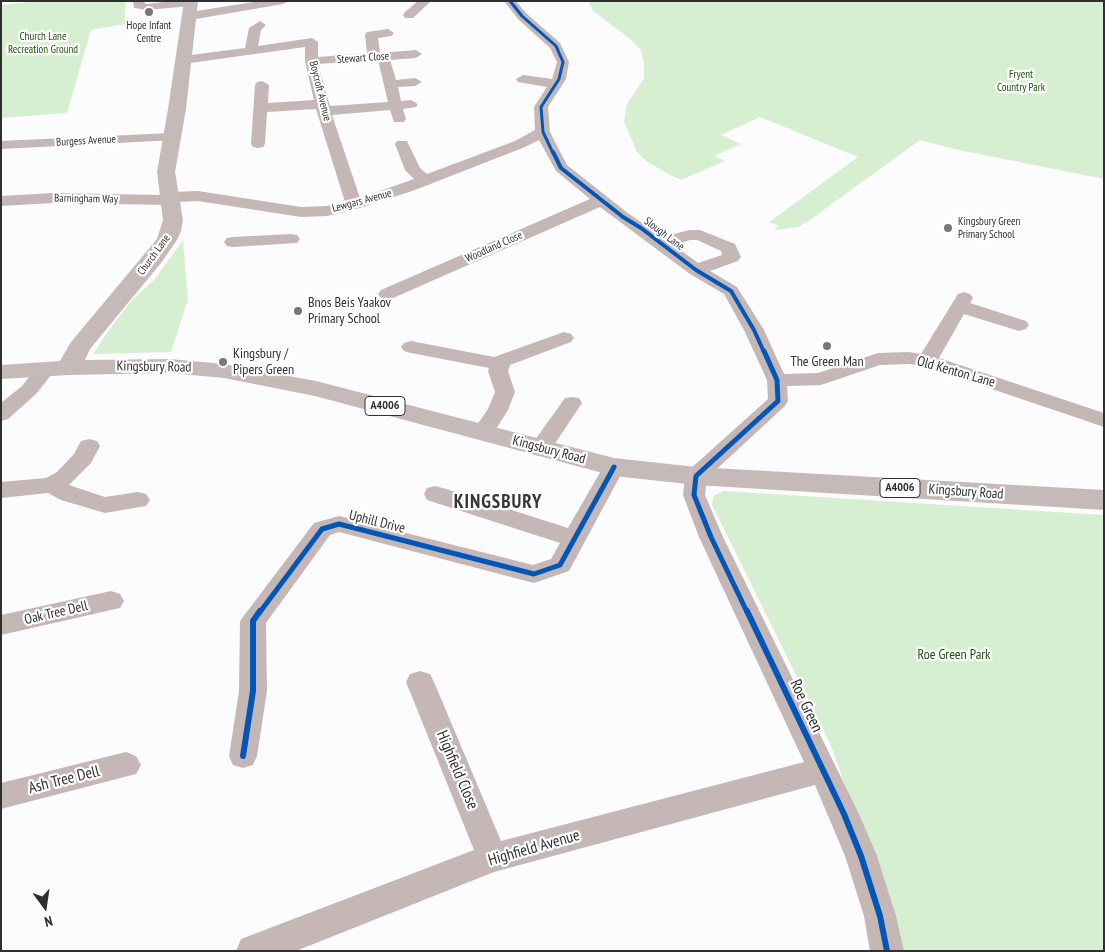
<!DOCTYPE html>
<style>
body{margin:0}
#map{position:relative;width:1105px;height:952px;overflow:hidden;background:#fcfcfe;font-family:"PT Sans Narrow",sans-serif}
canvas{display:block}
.frame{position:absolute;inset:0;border:2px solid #2f2f32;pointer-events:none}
.north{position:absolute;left:20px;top:882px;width:50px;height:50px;-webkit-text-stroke:4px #fff;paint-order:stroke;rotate:166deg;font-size:14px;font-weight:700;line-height:20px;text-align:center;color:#2f2f32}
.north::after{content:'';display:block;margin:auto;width:18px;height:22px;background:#2f2f32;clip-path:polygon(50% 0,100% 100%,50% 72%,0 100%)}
</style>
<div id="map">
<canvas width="1105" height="952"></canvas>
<div class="frame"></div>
<div class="north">N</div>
</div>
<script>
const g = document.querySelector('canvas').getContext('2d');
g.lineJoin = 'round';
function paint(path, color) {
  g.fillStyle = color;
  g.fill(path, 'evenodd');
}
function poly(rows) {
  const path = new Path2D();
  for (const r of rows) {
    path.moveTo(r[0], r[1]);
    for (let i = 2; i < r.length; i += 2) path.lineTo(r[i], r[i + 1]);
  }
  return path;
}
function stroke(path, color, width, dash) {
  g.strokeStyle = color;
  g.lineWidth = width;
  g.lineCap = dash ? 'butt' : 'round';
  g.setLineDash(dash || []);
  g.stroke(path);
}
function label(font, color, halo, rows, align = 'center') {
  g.font = font + ' "PT Sans Narrow",sans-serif';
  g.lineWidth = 4.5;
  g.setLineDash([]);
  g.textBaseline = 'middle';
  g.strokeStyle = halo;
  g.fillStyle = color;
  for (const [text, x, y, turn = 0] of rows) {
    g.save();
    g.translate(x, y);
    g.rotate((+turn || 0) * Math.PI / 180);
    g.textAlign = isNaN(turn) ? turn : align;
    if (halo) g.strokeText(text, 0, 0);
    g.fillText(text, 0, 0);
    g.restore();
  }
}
paint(poly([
 [39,1,125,1,125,24,91,30,67,113,1,118,1,5],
 [588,1,1104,1,1104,179,954,149,920,140,807,222,798,227,776,230,775,228,779,226,769,222,858,157,760,117,721,135,741,144,714,156,725,161,681,180,670,175,646,161,637,152,624,122,627,104,644,78,644,64,641,50,630,39,593,11],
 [183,240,188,300,171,352,93,354,109,330,133,299,154,280],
 [723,491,1104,515,1104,951,902,951,892,917,831,746,712,505,713,496]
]), '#d6efd1');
paint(poly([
 [133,1,145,1,144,3,147,4,172,1,196,1,197,3,191,6,147,10,134,8,133,1],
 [260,1,289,1,283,4,190,20,184,16,190,12,260,1],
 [418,1,431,1,413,18,405,18,403,15,405,12,418,1],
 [504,1,516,1,526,13,560,43,569,62,566,79,548,107,550,132,567,165,629,214,663,237,689,230,700,230,735,244,741,257,738,261,710,271,737,287,764,330,784,374,818,373,878,353,909,352,921,354,958,294,964,292,970,294,973,298,970,303,1026,321,1029,325,1026,329,1019,331,964,314,939,358,1104,413,1104,427,924,366,909,364,880,365,821,385,787,386,788,401,785,406,707,478,705,495,723,537,859,814,877,856,896,916,904,951,870,951,864,916,845,856,815,785,494,872,296,951,236,951,241,939,474,850,406,682,410,674,420,671,430,674,434,682,501,841,804,762,699,537,683,495,685,476,688,471,768,399,767,380,744,330,724,294,690,274,600,207,393,298,387,299,381,298,378,294,381,290,590,199,556,171,539,140,525,147,415,190,360,208,327,216,301,217,198,201,177,202,170,205,52,203,1,206,1,196,52,193,162,195,169,192,198,191,301,207,327,206,345,202,316,109,267,112,265,144,263,147,258,148,253,147,251,144,255,85,257,82,262,81,269,85,268,103,314,100,305,61,305,47,183,64,177,60,183,56,245,48,249,28,260,21,266,25,261,30,258,46,312,38,318,42,318,57,367,53,365,35,367,32,388,29,394,33,392,36,378,38,380,53,416,50,422,54,416,58,390,60,396,80,415,78,422,82,415,86,398,87,401,101,411,100,418,104,416,107,403,109,406,119,404,122,394,122,390,110,332,115,360,198,414,179,405,170,395,144,397,141,407,141,420,168,427,174,515,141,535,130,534,107,547,87,518,82,516,79,523,75,552,79,557,62,550,48,518,19,504,1],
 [378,60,388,102,330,106,318,64,378,60],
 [690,240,697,240,721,251,722,255,698,263,674,245,690,240],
 [171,133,176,134,178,137,176,140,1,149,1,141,171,133],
 [291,234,297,235,300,239,297,243,233,247,227,246,224,242,227,238,233,237,291,234],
 [564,332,571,334,574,338,571,342,510,365,508,371,515,392,508,410,491,437,483,439,475,437,472,432,488,409,495,392,488,371,489,368,411,353,404,351,401,347,404,343,411,341,494,357,564,332],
 [45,364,52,366,55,370,52,374,36,394,8,419,1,421,1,403,22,386,38,366,45,364],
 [572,397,579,398,582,403,548,454,540,456,532,454,529,449,532,444,565,398,572,397],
 [89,439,97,441,100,446,91,463,69,485,105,497,138,492,146,494,150,500,146,506,105,513,61,500,48,493,1,498,1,482,46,478,57,472,74,454,81,441,89,439],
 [614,460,622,462,625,467,569,571,534,583,339,532,330,535,266,623,267,691,257,756,253,765,243,768,233,765,229,756,239,691,240,621,314,523,339,516,533,565,551,559,560,543,427,500,424,494,427,488,435,486,443,488,568,528,606,462,614,460],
 [111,591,120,594,124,601,120,608,1,635,1,615,111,591],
 [126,752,136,756,141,765,136,774,1,809,1,783,126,752]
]), '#c6b7b7');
paint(poly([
 [184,1,198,1,186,109,175,172,183,220,181,231,177,240,161,263,90,349,85,360,170,359,224,364,316,381,614,458,696,467,1104,490,1104,510,696,485,614,476,315,396,224,378,170,373,69,375,1,379,1,365,60,361,71,342,157,239,163,220,157,172,168,109,184,1]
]), '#c6bab9');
stroke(poly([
 [510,1,522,16,556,46,563,62,559,79,541,107,543,132,553,153]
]), '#0057b8', 3);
stroke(poly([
 [553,152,561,168,623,217,641,228,696,270,731,291,754,330,764,352]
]), '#0057b8', 4);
stroke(poly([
 [260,612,322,529,339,524,534,574,560,565,614,467],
 [747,612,711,537,694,495,696,476,778,401,777,380,764,351]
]), '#0057b8', 5);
stroke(poly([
 [747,611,844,814,861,856,880,916,887,951],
 [243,756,253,691,253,621,260,611]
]), '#0057b8', 6);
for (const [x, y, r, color] of [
 [149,12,5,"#777779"],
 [948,228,5,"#777779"],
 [298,311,5,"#777779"],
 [827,346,5,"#777779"],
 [223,362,5,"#777779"]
]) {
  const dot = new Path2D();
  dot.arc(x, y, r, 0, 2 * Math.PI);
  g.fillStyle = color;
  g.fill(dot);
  stroke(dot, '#fff', 2);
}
label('11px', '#2f2f32', '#fff', [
 ["Hope Infant",149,26],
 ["Centre",149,39],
 ["Kingsbury Green",958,222,"left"],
 ["Primary School",958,235,"left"]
]);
label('11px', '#185607', '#fff', [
 ["Church Lane",43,37],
 ["Recreation Ground",43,50],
 ["Fryent",1021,75],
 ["Country Park",1021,88]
]);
label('11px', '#2f2f32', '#fff', [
 ["Stewart Close",363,58,-4],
 ["Boycroft Avenue",320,91,76],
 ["Burgess Avenue",86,141,-3],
 ["Barningham Way",86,199,1],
 ["Lewgars Avenue",362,201,-15],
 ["Slough Lane",664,234,37],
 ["Woodland Close",494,247,-24],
 ["Church Lane",154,255,-54]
]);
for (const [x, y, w] of [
 [385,406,40],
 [900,488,40]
]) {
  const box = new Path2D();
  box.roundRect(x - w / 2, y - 9.5, w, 19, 4);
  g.fillStyle = '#fff';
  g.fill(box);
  stroke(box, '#2f2f32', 1);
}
label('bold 12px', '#2f2f32', null, [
 ["A4006",385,406],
 ["A4006",900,488]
]);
label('14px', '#2f2f32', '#fff', [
 ["Bnos Beis Yaakov",308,303],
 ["Primary School",308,319],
 ["Kingsbury /",233,354],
 ["Pipers Green",233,370],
 ["The Green Man",827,362,"center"]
], 'left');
label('14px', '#2f2f32', '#fff', [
 ["Kingsbury Road",154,367,1],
 ["Old Kenton Lane",956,372,16],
 ["Kingsbury Road",549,450,15],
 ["Kingsbury Road",966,492,4],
 ["Uphill Drive",377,522,14],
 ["Oak Tree Dell",56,613,-13]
]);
label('14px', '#185607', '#fff', [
 ["Roe Green Park",954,655]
]);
label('16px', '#2f2f32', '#fff', [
 ["Roe Green",806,706,65],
 ["Highfield Close",457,770,67],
 ["Ash Tree Dell",64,780,-14],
 ["Highfield Avenue",534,848,-16]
]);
g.letterSpacing = '1px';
label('bold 19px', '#36363d', '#fff', [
 ["KINGSBURY",498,503]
]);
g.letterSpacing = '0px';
</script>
